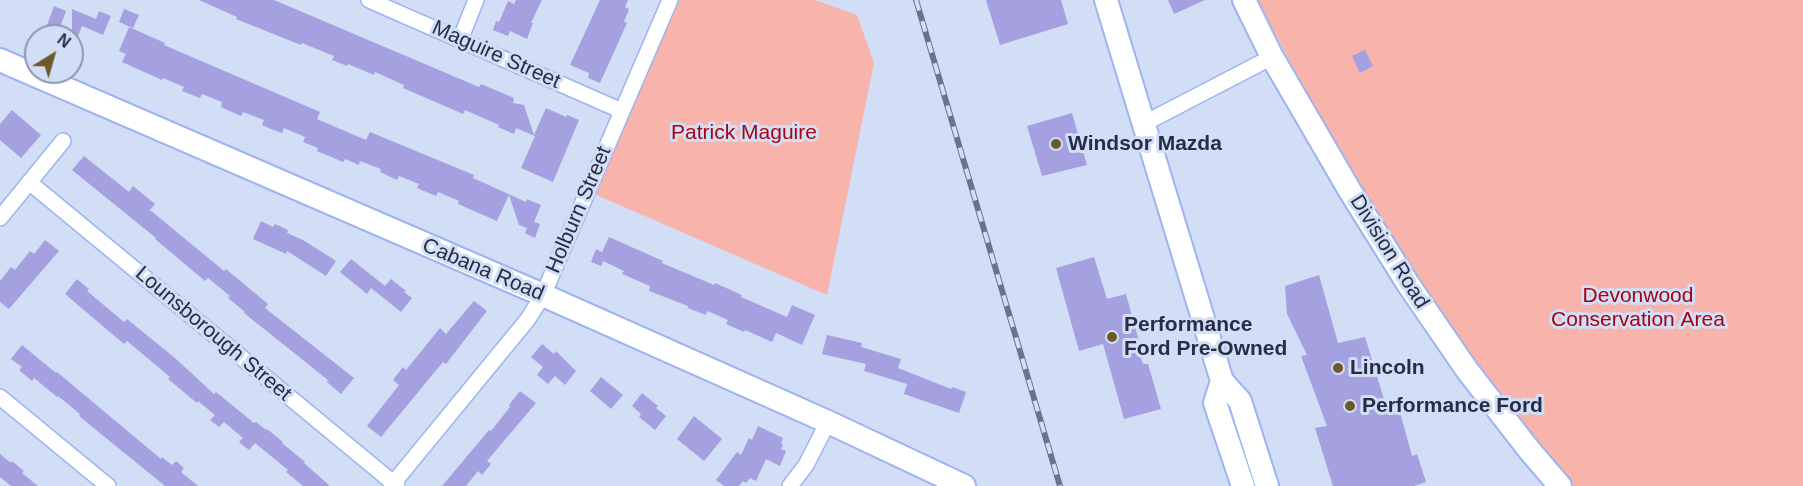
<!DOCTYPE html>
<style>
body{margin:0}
#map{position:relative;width:1803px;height:486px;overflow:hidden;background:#d2ddf6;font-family:Helvetica,sans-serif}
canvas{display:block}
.north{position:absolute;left:24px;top:24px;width:60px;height:60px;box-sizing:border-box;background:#d2ddf6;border:2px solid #8d97b0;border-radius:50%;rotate:37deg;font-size:16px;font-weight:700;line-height:24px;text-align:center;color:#252e46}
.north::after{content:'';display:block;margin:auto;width:21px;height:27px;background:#6e5a29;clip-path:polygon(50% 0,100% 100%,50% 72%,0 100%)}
</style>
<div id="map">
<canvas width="1803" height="486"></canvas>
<div class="north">N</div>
</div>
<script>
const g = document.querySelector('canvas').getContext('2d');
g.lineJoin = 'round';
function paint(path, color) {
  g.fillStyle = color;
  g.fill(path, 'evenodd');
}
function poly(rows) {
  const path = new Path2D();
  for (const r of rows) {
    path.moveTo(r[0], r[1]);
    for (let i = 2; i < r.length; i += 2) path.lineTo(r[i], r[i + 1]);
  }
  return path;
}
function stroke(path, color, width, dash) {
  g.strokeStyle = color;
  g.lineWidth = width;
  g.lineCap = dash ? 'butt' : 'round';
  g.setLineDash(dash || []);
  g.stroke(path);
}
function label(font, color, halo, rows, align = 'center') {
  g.font = font + ' Helvetica,sans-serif';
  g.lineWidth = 6;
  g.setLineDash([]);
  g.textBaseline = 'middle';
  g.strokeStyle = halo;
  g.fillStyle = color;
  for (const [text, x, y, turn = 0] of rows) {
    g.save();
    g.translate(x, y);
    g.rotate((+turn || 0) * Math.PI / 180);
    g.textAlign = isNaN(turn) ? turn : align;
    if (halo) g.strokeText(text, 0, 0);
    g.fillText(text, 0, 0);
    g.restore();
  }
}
paint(poly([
 [678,0,815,0,857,15,874,63,827,295,594,194],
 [1257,0,1803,0,1803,486,1570,486,1460,349,1392,244,1331,138]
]), '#f8b3aa');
paint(poly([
 [199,0,274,0,479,87,481,84,514,98,513,103,524,105,534,135,546,108,566,117,567,115,579,120,553,182,521,168,535,136,516,128,514,134,498,127,499,125,465,110,463,114,403,88,404,85,375,72,374,75,348,64,347,66,332,60,334,56,302,43,301,45,236,19,237,17],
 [516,0,542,0,531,23,533,23,527,39,510,31,508,36,493,30,496,21,499,22,508,1,514,4],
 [600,0,628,0,625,7,629,9,624,22,627,23,600,83,588,78,589,73,570,65],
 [986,0,1061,0,1068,24,1000,45],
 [1168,0,1205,0,1174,14],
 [54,6,66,11,59,30,47,25],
 [72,9,96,19,99,11,111,16,103,35,82,26,72,51],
 [124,9,139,15,133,28,119,22],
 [129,27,165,43,164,45,320,112,317,119,366,140,370,132,474,175,473,178,526,202,527,199,541,205,534,222,540,224,535,238,525,233,527,228,519,225,509,195,497,221,458,204,459,201,438,192,436,196,417,188,419,184,399,176,397,180,380,172,381,169,360,161,359,165,345,159,343,162,317,151,318,148,303,142,305,137,284,128,282,133,271,129,262,125,264,120,243,112,241,116,221,107,222,102,202,94,200,98,182,91,184,87,163,78,162,80,122,62,126,54,119,51],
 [1365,50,1373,66,1360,73,1352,56],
 [12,110,41,135,21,158,0,140,0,124],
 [1072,113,1087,165,1042,176,1027,126],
 [84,156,129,192,133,186,155,204,150,210,224,271,226,269,268,304,265,308,354,378,341,394,327,382,328,380,244,313,245,312,228,298,230,296,208,278,205,281,155,239,156,238,72,170],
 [261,221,273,227,275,224,288,230,287,233,303,240,336,261,326,276,287,251,286,254,253,239],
 [609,237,663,261,662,263,714,285,715,283,742,295,741,297,787,317,792,305,815,315,802,345,776,333,772,342,745,330,744,332,726,324,728,320,717,315,707,311,706,315,688,308,688,306,649,291,650,286,622,274,624,271,603,261,601,266,591,262,596,249,602,252],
 [45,240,59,251,9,309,0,302,0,281,11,267,15,270,30,251,34,254],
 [1094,257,1107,299,1126,294,1139,341,1136,342,1143,364,1148,364,1161,409,1124,419,1103,344,1079,351,1056,268],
 [351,259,385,286,391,279,406,291,404,292,412,298,401,312,371,288,367,294,340,272],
 [1319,275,1338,343,1365,337,1387,409,1398,405,1412,456,1417,454,1426,482,1414,486,1333,486,1315,428,1327,426,1301,356,1307,355,1287,314,1285,286],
 [77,279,89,289,87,291,124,322,127,319,175,358,214,394,216,392,254,423,256,422,266,430,267,429,283,442,282,443,305,462,304,463,330,486,303,486,286,472,288,470,255,443,249,450,239,442,243,438,224,422,219,427,210,420,215,415,198,401,197,403,168,379,170,377,127,341,124,344,65,294],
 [474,301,487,311,446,364,443,362,381,437,367,426,399,385,393,380,403,367,406,370,440,328,446,334],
 [827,335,862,343,861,347,901,359,898,368,951,389,952,387,966,392,959,413,904,394,907,384,864,371,866,364,822,354],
 [542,344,554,354,556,351,576,371,565,385,555,376,548,384,537,375,543,367,531,357],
 [22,345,56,373,57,372,161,459,162,457,172,465,176,461,184,468,181,472,198,486,165,486,79,416,80,414,58,396,57,397,34,378,32,381,19,370,22,367,11,359],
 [601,377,623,395,611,409,590,391],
 [520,391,536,403,487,461,491,464,482,475,478,471,466,486,442,486,489,430,491,431,510,407,509,405],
 [642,393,658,406,656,408,666,416,655,430,639,417,641,414,632,406],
 [694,416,722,439,704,461,677,439],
 [758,426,783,438,781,443,783,445,781,449,786,451,780,466,766,459,756,481,750,478,746,483,743,481,739,486,724,486,716,480,737,452,741,455,749,438,752,440],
 [0,454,11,463,12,461,24,471,22,473,38,486,11,486,0,477]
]), '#a5a0e0');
const minor = poly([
 [369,0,622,111],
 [460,40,476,0],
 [1145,123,1272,57],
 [29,182,397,486],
 [0,218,63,141],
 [0,397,108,486],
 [391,486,528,319,543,295,670,0],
 [790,486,806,465,828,422]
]);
const secondary = poly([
 [1106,0,1222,381,1240,401,1267,486],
 [1244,0,1272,57,1350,191,1408,284,1467,370,1530,451,1560,486],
 [0,60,543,295,828,422,964,486],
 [1222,381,1215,403,1243,486]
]);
stroke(minor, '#9cb4f1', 18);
stroke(secondary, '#9cb4f1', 26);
stroke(minor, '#fff', 15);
stroke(secondary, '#fff', 22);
const rail = poly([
 [916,0,1060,486]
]);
stroke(rail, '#6a738c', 6);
stroke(rail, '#d2ddf6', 4, [11]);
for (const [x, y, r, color] of [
 [1056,144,6,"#6e5a29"],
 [1112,337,6,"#6e5a29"],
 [1338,368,6,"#6e5a29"],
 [1350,406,6,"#6e5a29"]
]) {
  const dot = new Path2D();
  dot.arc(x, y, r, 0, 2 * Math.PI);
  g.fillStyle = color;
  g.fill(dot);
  stroke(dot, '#d2ddf6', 2);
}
label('21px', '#252e46', '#d2ddf6', [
 ["Maguire Street",496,55,24],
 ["Holburn Street",579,210,-67],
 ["Division Road",1389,252,58],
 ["Cabana Road",483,270,23],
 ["Lounsborough Street",213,334,40]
]);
label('21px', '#a50511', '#d2ddf6', [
 ["Patrick Maguire",744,133],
 ["Devonwood",1638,296],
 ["Conservation Area",1638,320]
]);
label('bold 21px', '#252e46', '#d2ddf6', [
 ["Windsor Mazda",1068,144],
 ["Performance",1124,325],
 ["Ford Pre-Owned",1124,349],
 ["Lincoln",1350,368],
 ["Performance Ford",1362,406]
], 'left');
</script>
